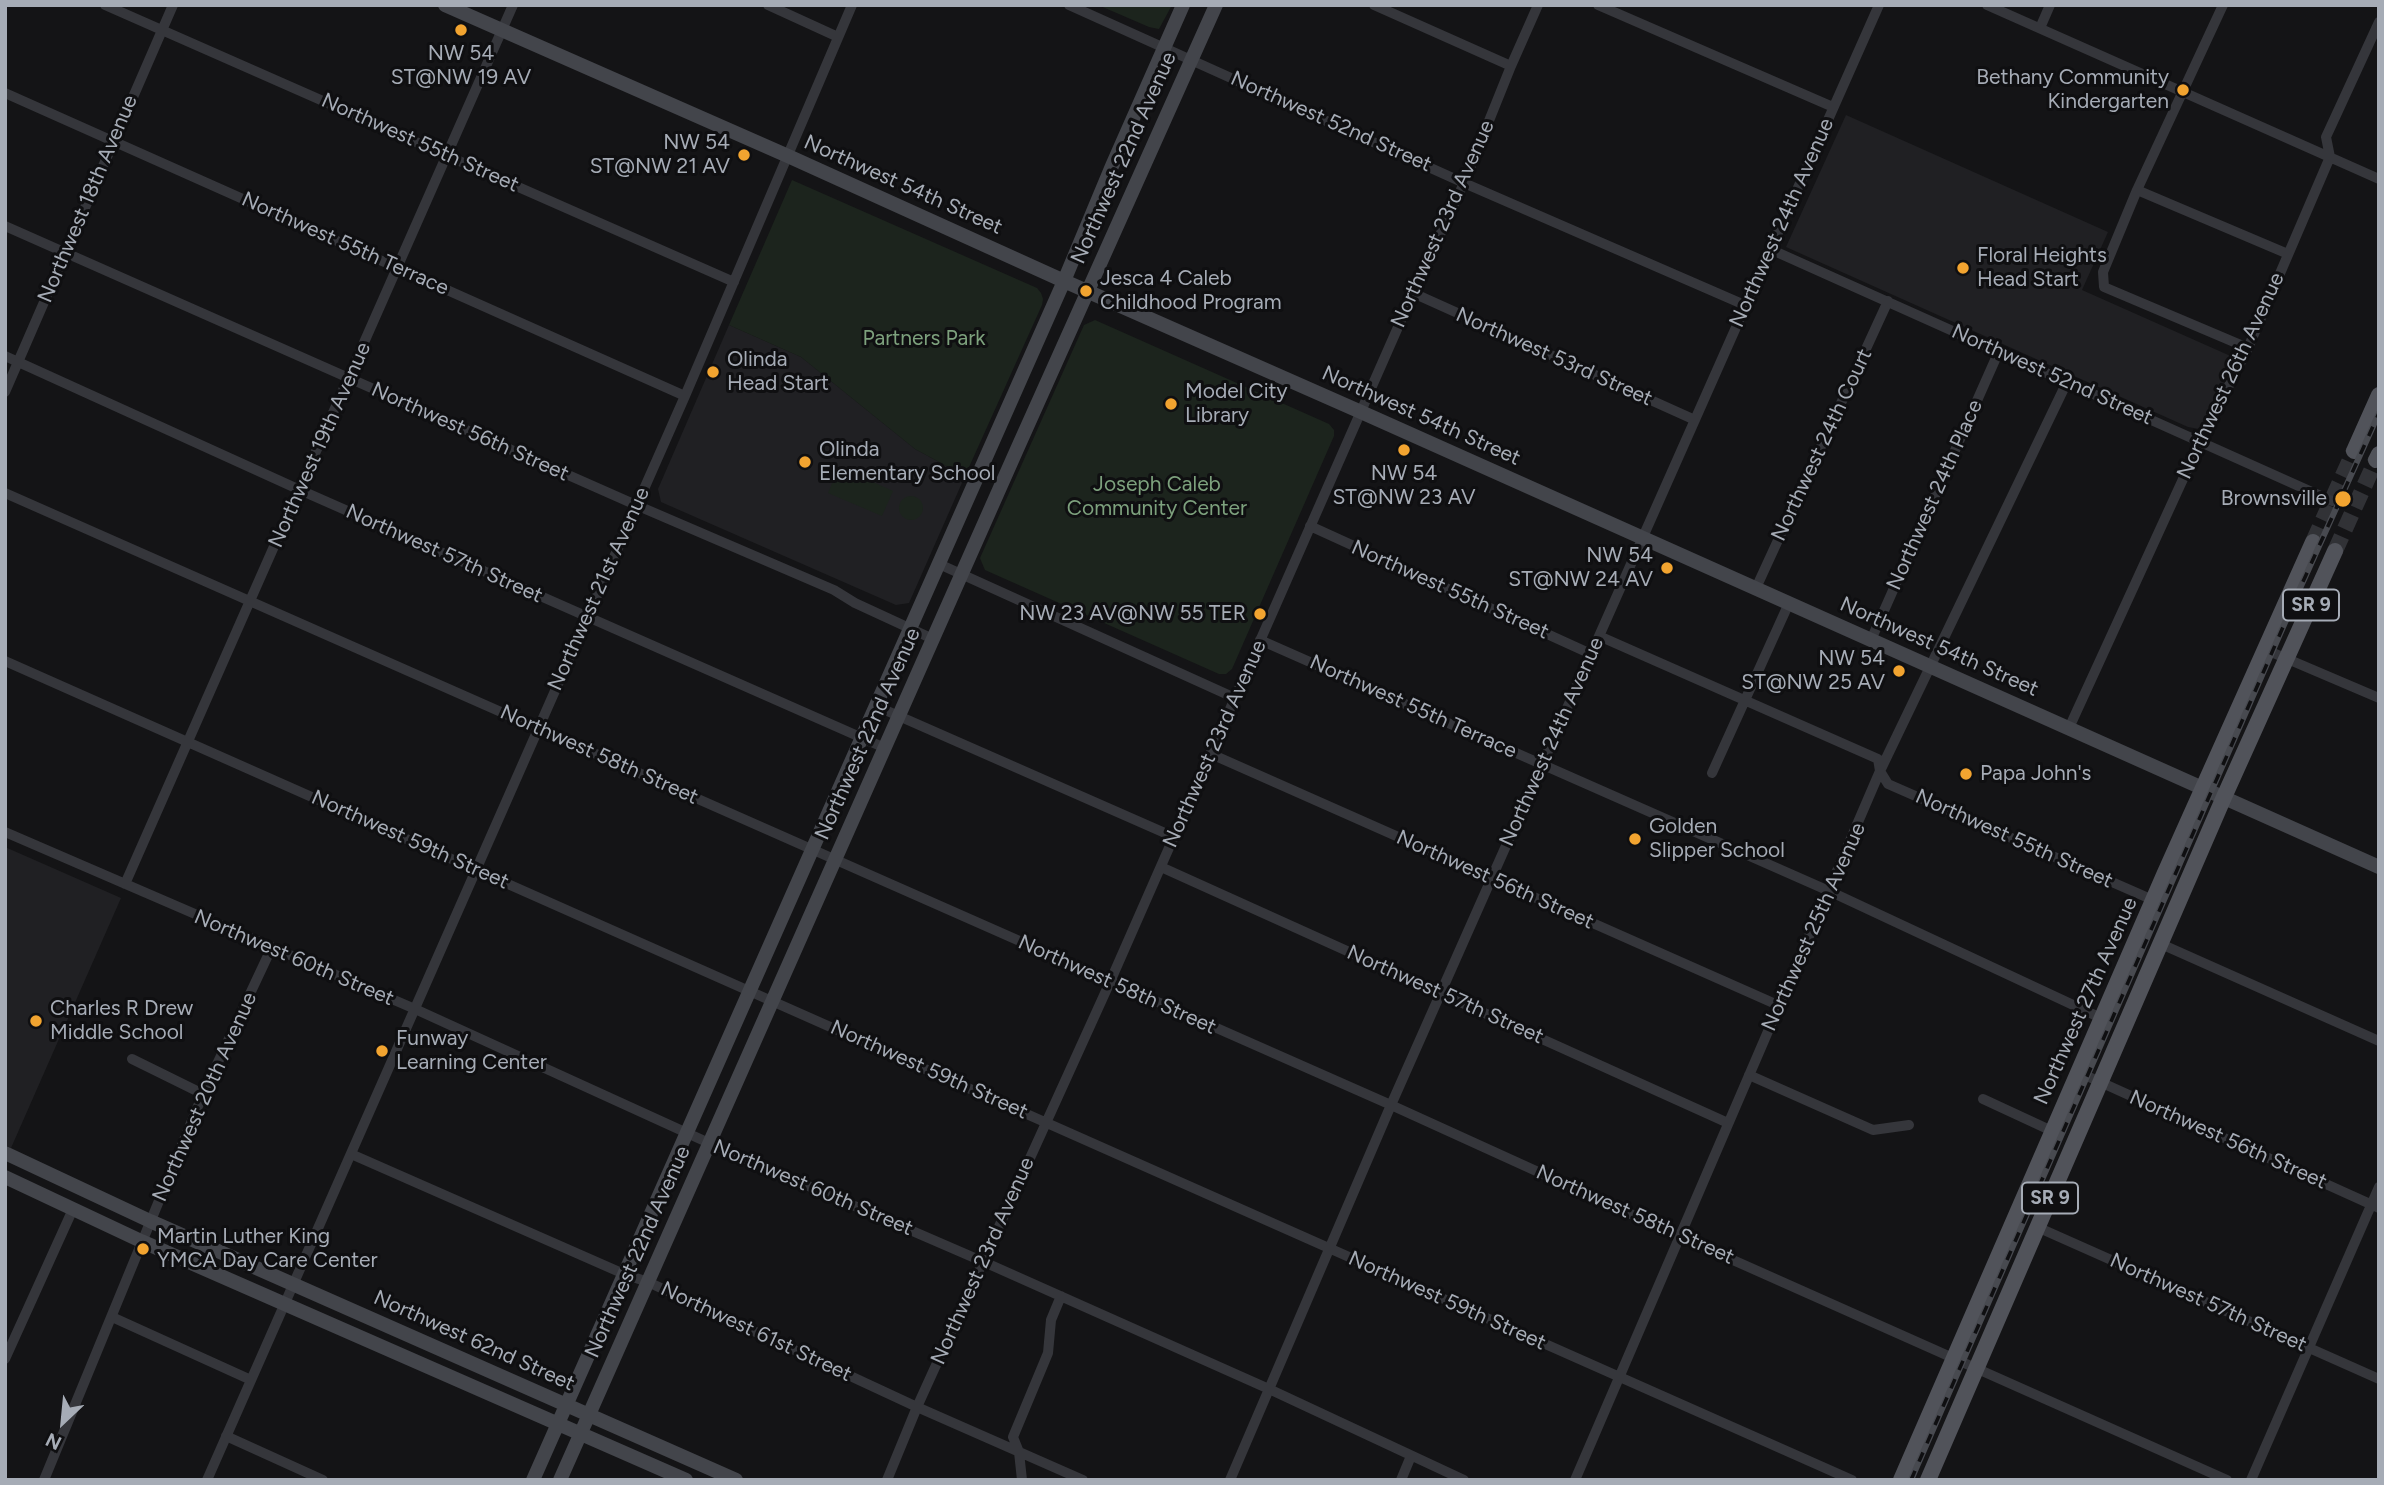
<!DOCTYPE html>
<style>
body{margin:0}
#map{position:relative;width:2384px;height:1485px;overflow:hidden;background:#141416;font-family:Figtree,sans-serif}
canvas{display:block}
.frame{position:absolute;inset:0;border:7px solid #a6acb6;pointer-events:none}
.north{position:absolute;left:28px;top:1387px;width:70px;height:70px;-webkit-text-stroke:5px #0f0f11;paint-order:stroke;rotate:206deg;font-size:19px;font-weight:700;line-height:28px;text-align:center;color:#a6acb6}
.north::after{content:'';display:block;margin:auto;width:24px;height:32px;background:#a6acb6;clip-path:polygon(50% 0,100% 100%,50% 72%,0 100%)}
</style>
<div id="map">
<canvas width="2384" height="1485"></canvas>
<div class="frame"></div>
<div class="north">N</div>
</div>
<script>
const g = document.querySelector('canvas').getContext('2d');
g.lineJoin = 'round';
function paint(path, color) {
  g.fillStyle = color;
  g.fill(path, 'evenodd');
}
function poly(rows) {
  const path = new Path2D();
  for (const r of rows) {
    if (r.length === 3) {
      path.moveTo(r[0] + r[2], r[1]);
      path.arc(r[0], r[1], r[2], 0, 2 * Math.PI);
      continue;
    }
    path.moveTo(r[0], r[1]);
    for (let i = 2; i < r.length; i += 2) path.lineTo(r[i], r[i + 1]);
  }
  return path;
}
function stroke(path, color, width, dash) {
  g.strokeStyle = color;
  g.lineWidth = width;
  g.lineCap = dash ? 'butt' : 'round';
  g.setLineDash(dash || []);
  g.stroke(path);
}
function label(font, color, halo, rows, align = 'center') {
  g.font = font + ' Figtree,sans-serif';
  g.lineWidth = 6;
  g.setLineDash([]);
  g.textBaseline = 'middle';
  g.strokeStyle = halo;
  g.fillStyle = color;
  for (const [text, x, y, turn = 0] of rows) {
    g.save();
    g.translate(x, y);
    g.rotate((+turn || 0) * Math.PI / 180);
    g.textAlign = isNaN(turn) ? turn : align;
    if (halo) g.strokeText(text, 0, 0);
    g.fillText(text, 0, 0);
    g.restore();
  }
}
paint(poly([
 [1846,115,2108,232,2082,290,2235,358,2207,423,2199,429,2188,427,1786,247],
 [729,325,801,357,915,449,965,476,909,603,896,605,661,502,658,489],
 [5,847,121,898,11,1148,5,1145]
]), '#202023');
paint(poly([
 [1098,5,1172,5,1159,29,1149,27],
 [792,180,1037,288,1041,293,1043,299,1042,305,965,476,915,449,801,357,729,325],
 [1095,320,1329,424,1334,430,1334,436,1232,669,1226,674,1219,674,985,570,982,563,980,558,1084,325],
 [839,467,893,491,882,516,828,493],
 [911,508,12]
]), '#1c241d');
stroke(poly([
 [2313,542,2354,451],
 [2335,551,2376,460]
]), '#313236', 16, [16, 8]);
stroke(poly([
 [105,5,734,282],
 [768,5,838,37],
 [1069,5,1464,183,1747,306],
 [1374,5,1511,66],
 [1598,5,1833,107],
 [1987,5,2379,179],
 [2223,5,2137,190,2103,272,2104,287,2248,348],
 [2040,28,2050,5],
 [5,93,685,396],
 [2137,190,2288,254],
 [5,226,636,505,834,590,855,603,933,639],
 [1772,250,2332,501],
 [1413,293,1695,420],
 [5,356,300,490,885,748],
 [5,392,173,5],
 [5,493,1391,1105,1679,1236,2227,1480],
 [1310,526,1591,654],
 [939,564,1235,698],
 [1756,588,1888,301],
 [1599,636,1878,759,1880,771,1888,784,2153,900],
 [1260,640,1829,891,2101,1018],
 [1871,640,1999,351],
 [2264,649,2379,698],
 [5,661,1852,1480],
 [876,706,1174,837],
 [2069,728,2200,442,2248,348,2330,157,2326,137,2379,22],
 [1211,754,1780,1006],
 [1712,773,1789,603],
 [5,832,415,1009,709,1143,984,1262,1269,1389,1464,1480],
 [1161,867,1728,1123],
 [125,884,513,5],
 [2161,944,2379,1041],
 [132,1059,203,1094],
 [2078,1072,2379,1208],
 [1749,1075,1873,1130,1909,1125],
 [1983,1099,2052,1131],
 [351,1154,624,1274,648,1282,917,1407,1083,1480],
 [2037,1227,2379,1379],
 [112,1317,251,1380],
 [5,1359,73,1209],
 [226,1436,323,1480],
 [44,1480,203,1094,271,949],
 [207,1480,685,396,852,5],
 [887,1480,917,1407,1110,982,1413,293,1464,183,1511,66,1538,5],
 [1022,1480,1019,1452,1013,1437,1048,1353,1051,1320,1061,1296],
 [1230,1480,1391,1105,1879,5],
 [1401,1480,1411,1456],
 [1575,1480,1880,771,2067,382],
 [2251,1480,2379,1187]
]), '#35363b', 10);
stroke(poly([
 [445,5,788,156,1064,281,1361,412,2379,867],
 [5,1153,150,1221,736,1480],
 [5,1177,141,1241,686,1480],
 [533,1480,1064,281,1112,166,1183,5],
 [560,1480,1018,447,1216,5]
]), '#43454b', 14);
stroke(poly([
 [2354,451,2379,395],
 [2376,460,2379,454],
 [1901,1480,2164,875,2313,542],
 [1928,1480,2224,797,2335,551]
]), '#51535a', 16);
const rail = poly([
 [1911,1480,2297,595,2379,413]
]);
stroke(rail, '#484a50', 6);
stroke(rail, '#0f0f11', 3.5, [10]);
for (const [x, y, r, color] of [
 [461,30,7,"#f2a430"],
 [2183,90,7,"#f2a430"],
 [744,155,7,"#f2a430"],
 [1963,268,7,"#f2a430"],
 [1086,291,7,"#f2a430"],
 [713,372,7,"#f2a430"],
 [1171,404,7,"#f2a430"],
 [1404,450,7,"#f2a430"],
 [805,462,7,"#f2a430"],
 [2343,499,9,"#f2a430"],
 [1667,568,7,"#f2a430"],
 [1260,614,7,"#f2a430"],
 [1899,671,7,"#f2a430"],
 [1966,774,7,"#f2a430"],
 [1635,839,7,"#f2a430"],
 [36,1021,7,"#f2a430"],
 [382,1051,7,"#f2a430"],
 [143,1249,7,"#f2a430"]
]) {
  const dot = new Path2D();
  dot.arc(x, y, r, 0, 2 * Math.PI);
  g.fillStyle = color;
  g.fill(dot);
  stroke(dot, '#0f0f11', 2.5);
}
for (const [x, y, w] of [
 [2311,605,56],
 [2050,1198,56]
]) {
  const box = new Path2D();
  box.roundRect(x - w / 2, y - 15.5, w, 31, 5);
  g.fillStyle = '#0f0f11';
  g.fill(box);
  stroke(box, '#a6acb6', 2);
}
label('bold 19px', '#a6acb6', null, [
 ["SR 9",2311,605],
 ["SR 9",2050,1198]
]);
label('21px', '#a6acb6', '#0f0f11', [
 ["NW 54",461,54,"center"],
 ["ST@NW 19 AV",461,78,"center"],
 ["Bethany Community",2169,78,"right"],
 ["Kindergarten",2169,102,"right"],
 ["NW 54",730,143,"right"],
 ["ST@NW 21 AV",730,167,"right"],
 ["Floral Heights",1977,256],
 ["Head Start",1977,280],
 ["Jesca 4 Caleb",1100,279],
 ["Childhood Program",1100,303],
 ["Olinda",727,360],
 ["Head Start",727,384],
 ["Model City",1185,392],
 ["Library",1185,416],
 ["Olinda",819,450],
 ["Elementary School",819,474],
 ["NW 54",1404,474,"center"],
 ["ST@NW 23 AV",1404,498,"center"],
 ["Brownsville",2327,499,"right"],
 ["NW 54",1653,556,"right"],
 ["ST@NW 24 AV",1653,580,"right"],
 ["NW 23 AV@NW 55 TER",1246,614,"right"],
 ["NW 54",1885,659,"right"],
 ["ST@NW 25 AV",1885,683,"right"],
 ["Papa John's",1980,774],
 ["Golden",1649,827],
 ["Slipper School",1649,851],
 ["Charles R Drew",50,1009],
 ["Middle School",50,1033],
 ["Funway",396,1039],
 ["Learning Center",396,1063],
 ["Martin Luther King",157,1237],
 ["YMCA Day Care Center",157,1261]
], 'left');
label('21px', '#a6acb6', '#0f0f11', [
 ["Northwest 52nd Street",1331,122,24],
 ["Northwest 55th Street",420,143,24],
 ["Northwest 22nd Avenue",1124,158,-66],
 ["Northwest 54th Street",903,185,24],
 ["Northwest 18th Avenue",88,199,-67],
 ["Northwest 24th Avenue",1782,223,-66],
 ["Northwest 23rd Avenue",1443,224,-66],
 ["Northwest 55th Terrace",345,244,24],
 ["Northwest 53rd Street",1554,357,24],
 ["Northwest 52nd Street",2052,375,24],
 ["Northwest 26th Avenue",2231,376,-65],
 ["Northwest 54th Street",1421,416,24],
 ["Northwest 56th Street",470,432,24],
 ["Northwest 19th Avenue",320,445,-66],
 ["Northwest 24th Court",1822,445,-65],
 ["Northwest 24th Place",1935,495,-66],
 ["Northwest 57th Street",444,554,24],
 ["Northwest 21st Avenue",599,589,-66],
 ["Northwest 55th Street",1450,590,24],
 ["Northwest 54th Street",1939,647,24],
 ["Northwest 55th Terrace",1413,707,24],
 ["Northwest 22nd Avenue",868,734,-66],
 ["Northwest 24th Avenue",1552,742,-66],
 ["Northwest 23rd Avenue",1215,744,-66],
 ["Northwest 58th Street",599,755,24],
 ["Northwest 55th Street",2014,839,24],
 ["Northwest 59th Street",410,840,24],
 ["Northwest 56th Street",1495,880,24],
 ["Northwest 25th Avenue",1814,927,-66],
 ["Northwest 60th Street",294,958,23],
 ["Northwest 58th Street",1117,985,24],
 ["Northwest 57th Street",1445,995,24],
 ["Northwest 27th Avenue",2086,1001,-66],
 ["Northwest 59th Street",929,1070,24],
 ["Northwest 20th Avenue",205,1097,-66],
 ["Northwest 56th Street",2228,1140,24],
 ["Northwest 60th Street",813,1188,23],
 ["Northwest 58th Street",1635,1215,24],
 ["Northwest 22nd Avenue",638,1252,-66],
 ["Northwest 23rd Avenue",983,1261,-66],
 ["Northwest 59th Street",1447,1301,24],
 ["Northwest 57th Street",2208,1303,24],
 ["Northwest 61st Street",756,1332,25],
 ["Northwest 62nd Street",474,1341,24]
]);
label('21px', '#7da17d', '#0f0f11', [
 ["Partners Park",924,339],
 ["Joseph Caleb",1157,485],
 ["Community Center",1157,509]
]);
</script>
